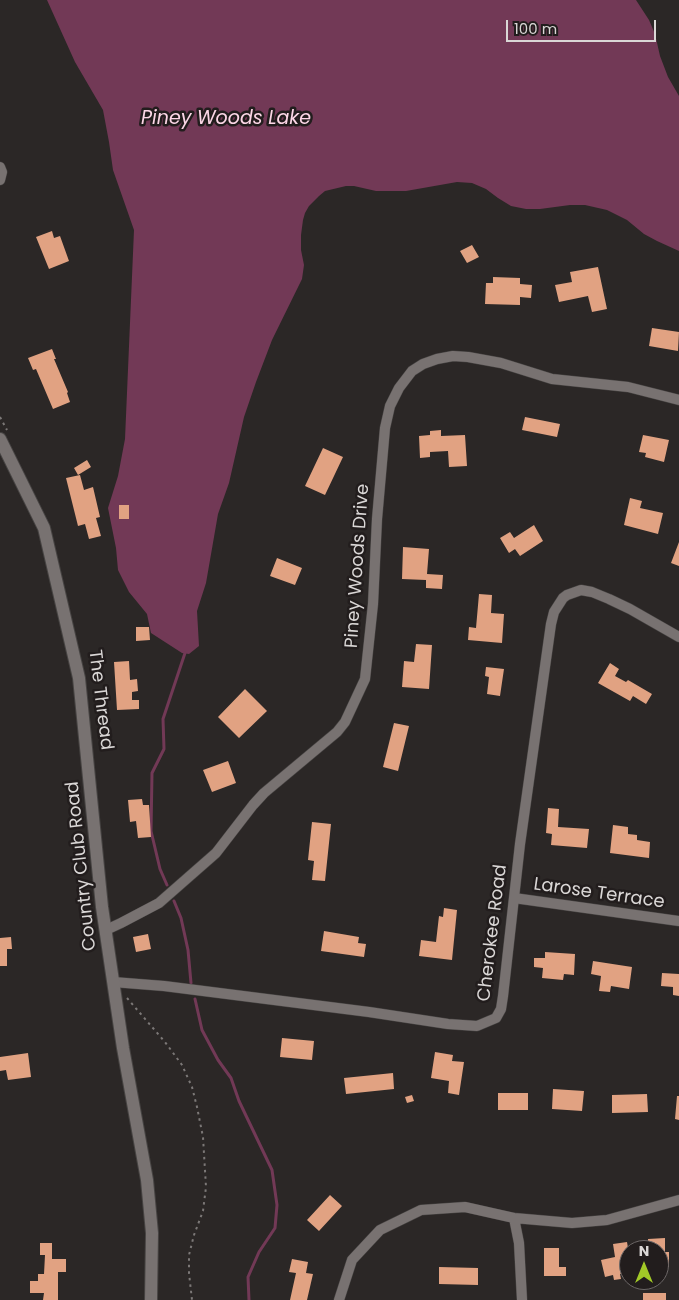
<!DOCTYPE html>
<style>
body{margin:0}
#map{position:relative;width:679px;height:1300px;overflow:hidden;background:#2b2726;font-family:Poppins,sans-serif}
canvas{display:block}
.north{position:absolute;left:619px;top:1240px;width:50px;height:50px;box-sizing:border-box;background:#221d1d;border:1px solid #6c6767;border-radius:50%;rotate:0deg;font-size:14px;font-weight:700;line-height:20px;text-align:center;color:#dad7d6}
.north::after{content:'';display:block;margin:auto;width:18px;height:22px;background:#a2c927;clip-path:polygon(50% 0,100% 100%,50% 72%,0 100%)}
.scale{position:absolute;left:506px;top:20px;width:150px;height:22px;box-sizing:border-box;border:2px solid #dad7d6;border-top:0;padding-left:6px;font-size:15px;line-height:18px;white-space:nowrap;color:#dad7d6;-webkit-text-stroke:4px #221d1d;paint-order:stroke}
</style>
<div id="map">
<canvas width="679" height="1300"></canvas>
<div class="north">N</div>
<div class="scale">100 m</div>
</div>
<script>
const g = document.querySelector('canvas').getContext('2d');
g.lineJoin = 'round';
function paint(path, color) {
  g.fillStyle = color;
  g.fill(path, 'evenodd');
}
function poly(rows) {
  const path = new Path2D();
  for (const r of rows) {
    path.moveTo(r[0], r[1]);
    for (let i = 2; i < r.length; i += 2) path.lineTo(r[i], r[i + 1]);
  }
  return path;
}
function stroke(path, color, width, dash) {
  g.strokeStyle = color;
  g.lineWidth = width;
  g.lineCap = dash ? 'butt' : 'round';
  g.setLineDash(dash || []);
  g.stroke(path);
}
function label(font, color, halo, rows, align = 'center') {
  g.font = font + ' Poppins,sans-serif';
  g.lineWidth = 5;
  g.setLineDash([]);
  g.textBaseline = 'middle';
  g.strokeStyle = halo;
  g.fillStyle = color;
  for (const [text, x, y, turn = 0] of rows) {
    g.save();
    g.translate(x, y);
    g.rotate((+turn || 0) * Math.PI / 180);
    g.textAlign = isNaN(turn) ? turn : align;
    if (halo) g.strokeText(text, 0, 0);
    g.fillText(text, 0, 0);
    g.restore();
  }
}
paint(poly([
 [47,0,636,0,649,20,655,34,660,56,668,77,679,96,679,251,657,241,644,234,627,220,607,210,585,205,570,205,540,209,526,209,511,206,498,198,486,189,472,183,457,182,406,191,376,191,354,186,346,186,325,191,319,196,309,206,305,213,303,220,301,235,301,250,304,265,302,279,272,340,256,382,244,417,229,483,218,514,206,583,197,611,199,646,189,654,182,653,151,633,147,614,129,592,118,570,116,548,108,508,118,476,125,439,134,230,113,170,109,142,103,110,75,62]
]), '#723956');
stroke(poly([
 [167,885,160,869,151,831,152,773,164,749,163,719,185,653],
 [174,901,181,918,188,950,191,983],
 [195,999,202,1030,218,1060,231,1078,239,1101,272,1170,277,1205,275,1228,259,1252,248,1277,249,1300]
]), '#723956', 3);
paint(poly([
 [52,231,54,238,60,236,69,261,49,269,36,237],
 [472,245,479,257,467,263,460,251],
 [598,267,607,309,592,312,588,296,559,302,555,285,572,282,570,272],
 [493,277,520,278,520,284,532,285,531,298,520,297,520,305,485,304,486,283,493,283],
 [652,328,679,332,678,351,649,346],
 [52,349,56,359,54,359,68,392,67,393,70,402,53,409,36,369,33,370,28,358],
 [525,417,560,424,557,437,522,430],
 [441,430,441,436,465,435,467,466,449,467,448,451,430,452,430,457,420,458,419,436,430,435,430,431],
 [643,435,669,440,664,462,645,457,646,453,639,452],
 [323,448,343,457,325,495,305,486],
 [87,460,91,467,78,475,74,468],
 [80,475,84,490,93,487,100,517,96,518,101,536,89,539,85,524,78,526,66,478],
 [630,498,642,501,640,508,663,513,658,534,624,525],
 [119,505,129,505,129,519,119,519],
 [534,525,543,541,520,556,515,549,509,553,500,538,510,532,514,538],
 [679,542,679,566,671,563],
 [403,547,429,549,427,574,443,575,442,589,426,588,426,580,402,579],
 [277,558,302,568,295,585,270,576],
 [479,594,492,595,491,613,504,614,502,643,468,640,469,627,476,628],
 [136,627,149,627,150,640,136,641],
 [416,644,432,645,429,689,402,687,404,661,414,662],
 [129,661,130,680,137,679,138,691,132,692,132,700,139,700,139,709,117,710,114,662],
 [610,663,619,669,615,676,626,682,628,680,652,694,646,704,633,696,630,701,598,683],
 [486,667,504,669,500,696,487,694,489,677,485,676],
 [245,689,267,711,239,738,218,717],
 [394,723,409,726,398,771,383,767],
 [228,761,236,783,212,792,203,770],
 [142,799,143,805,149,805,151,837,138,838,136,821,130,822,128,800],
 [548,808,559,809,558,827,589,829,587,848,551,845,552,834,546,833],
 [312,822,331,824,325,881,312,880,314,861,308,860],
 [613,825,628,827,628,834,637,835,637,840,650,842,649,858,610,853],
 [444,908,457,910,452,960,419,956,421,940,436,942,439,916,443,917],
 [324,931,359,937,358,943,366,944,364,957,321,951],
 [148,934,151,949,136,952,133,937],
 [11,937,12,949,7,949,7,966,0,966,0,938],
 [545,952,575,954,574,975,564,974,563,980,542,978,543,968,534,967,534,958,545,958],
 [593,961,632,967,629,989,611,986,610,992,599,991,601,976,591,974],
 [662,973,679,974,679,996,673,995,673,987,661,986],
 [282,1038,314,1041,312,1060,280,1057],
 [435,1052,453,1055,452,1061,464,1062,459,1095,448,1093,449,1081,431,1078],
 [28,1053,31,1077,8,1080,6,1070,0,1071,0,1057],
 [393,1073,394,1089,346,1094,344,1078],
 [553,1089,584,1091,582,1111,552,1109],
 [498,1093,528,1093,528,1110,498,1110],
 [647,1094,648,1112,612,1113,612,1095],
 [412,1095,414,1101,407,1103,405,1097],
 [677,1096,679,1096,679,1120,675,1119],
 [330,1195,342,1206,319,1231,307,1220],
 [665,1238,665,1252,669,1252,669,1267,659,1268,659,1250,642,1250,641,1246,648,1245,648,1239],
 [627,1242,629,1254,629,1272,620,1274,621,1279,614,1280,613,1275,605,1277,601,1260,615,1257,613,1244],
 [40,1243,52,1243,52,1259,66,1259,66,1272,58,1272,58,1300,43,1300,44,1293,30,1293,30,1281,38,1281,38,1274,44,1274,45,1255,40,1255],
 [544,1248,559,1248,559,1267,566,1267,566,1276,544,1276],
 [292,1259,308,1262,306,1273,313,1274,307,1300,290,1300,296,1273,289,1272],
 [439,1267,478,1268,478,1285,439,1284],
 [643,1293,666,1293,666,1300,643,1300]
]), '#e1a282');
const street = poly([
 [0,167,2,172,0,180],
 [514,898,679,921],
 [106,930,121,923,159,903,216,853,253,805,264,793,337,732,345,722,365,679,373,604,377,519,385,428,390,406,399,388,412,371,423,364,437,359,453,356,468,357,501,363,552,379,628,387,679,400],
 [113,982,164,986,369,1012,448,1024,477,1026,496,1018,501,1009,503,996,520,844,551,624,554,612,563,598,567,595,581,590,592,592,609,599,630,609,679,637],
 [514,1218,519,1243,522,1300],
 [339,1300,352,1260,380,1230,421,1210,465,1207,514,1218,572,1223,607,1220,679,1200]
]);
const secondary = poly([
 [0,439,44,528,79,678,102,907,123,1048,147,1180,152,1233,151,1300]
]);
stroke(street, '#474443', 11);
stroke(secondary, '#474443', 14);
stroke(poly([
 [0,417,7,430],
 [127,998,165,1042,182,1065,192,1087,197,1107,203,1137,206,1187,203,1211,194,1235,189,1255,189,1273,192,1300]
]), '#7c7877', 2, [2.5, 4]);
stroke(street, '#787271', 10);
stroke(secondary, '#787271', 12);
label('18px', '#dad7d6', '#221d1d', [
 ["Piney Woods Drive",358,566,-86],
 ["The Thread",100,700,83],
 ["Country Club Road",82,866,-96],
 ["Larose Terrace",599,894,8],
 ["Cherokee Road",493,933,-83]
]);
label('italic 19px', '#fcd6e6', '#221d1d', [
 ["Piney Woods Lake",226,119]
]);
</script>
